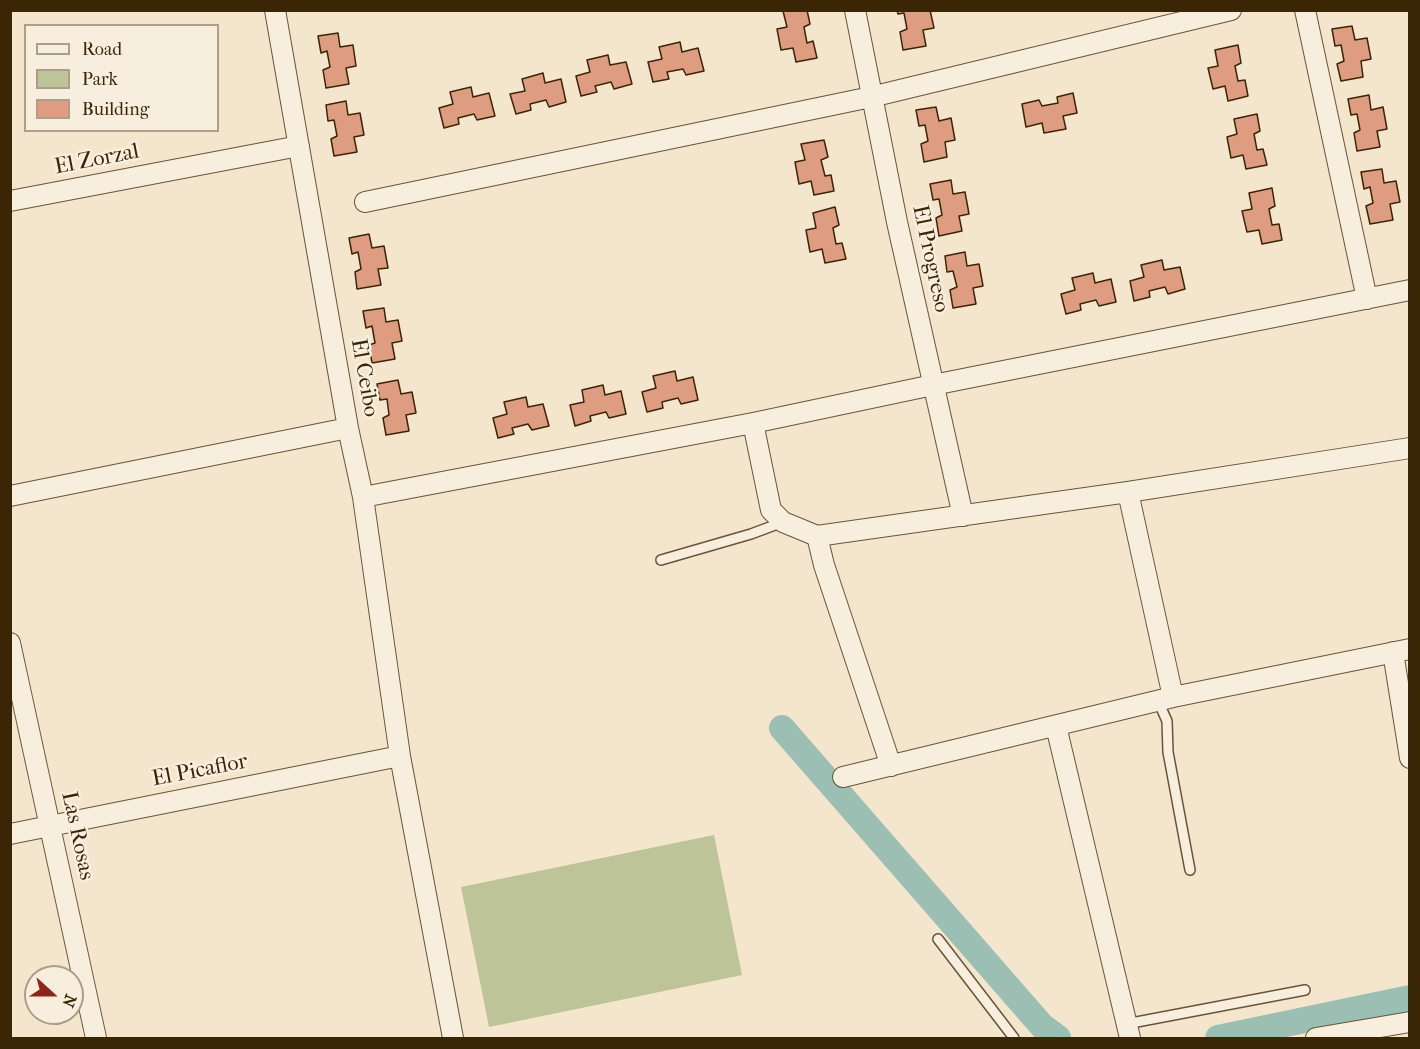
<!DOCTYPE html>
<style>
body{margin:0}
#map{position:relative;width:1420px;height:1049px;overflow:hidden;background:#f4e5cd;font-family:"IM FELL French Canon",serif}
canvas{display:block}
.frame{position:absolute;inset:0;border:12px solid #3a2505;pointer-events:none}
.legend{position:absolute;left:24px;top:24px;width:195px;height:108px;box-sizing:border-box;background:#f8eede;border:2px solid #ac9e87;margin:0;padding:8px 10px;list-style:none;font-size:18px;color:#3a2505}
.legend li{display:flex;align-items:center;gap:12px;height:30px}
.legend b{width:30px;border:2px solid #ac9e87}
.north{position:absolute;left:24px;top:965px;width:60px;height:60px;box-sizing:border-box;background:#f8eede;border:2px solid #ac9e87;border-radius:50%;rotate:111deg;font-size:16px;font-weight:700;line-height:24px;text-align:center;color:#3a2505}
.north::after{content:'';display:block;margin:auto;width:21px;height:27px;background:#8f2418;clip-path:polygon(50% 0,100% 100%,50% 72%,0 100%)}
</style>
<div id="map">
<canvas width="1420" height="1049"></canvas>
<div class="frame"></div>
<ul class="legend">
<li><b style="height:8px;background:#f8eede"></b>Road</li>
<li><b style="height:16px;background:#bdc497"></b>Park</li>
<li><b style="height:16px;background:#de9c81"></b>Building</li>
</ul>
<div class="north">N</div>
</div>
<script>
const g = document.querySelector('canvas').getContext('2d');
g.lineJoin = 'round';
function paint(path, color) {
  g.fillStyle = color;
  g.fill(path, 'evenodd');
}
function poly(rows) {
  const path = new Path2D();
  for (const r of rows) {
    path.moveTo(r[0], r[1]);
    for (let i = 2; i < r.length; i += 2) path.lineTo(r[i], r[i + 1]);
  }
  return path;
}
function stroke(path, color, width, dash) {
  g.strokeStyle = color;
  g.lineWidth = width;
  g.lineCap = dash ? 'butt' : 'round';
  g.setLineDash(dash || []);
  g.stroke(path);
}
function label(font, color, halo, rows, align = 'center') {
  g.font = font + ' "IM FELL French Canon",serif';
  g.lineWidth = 5;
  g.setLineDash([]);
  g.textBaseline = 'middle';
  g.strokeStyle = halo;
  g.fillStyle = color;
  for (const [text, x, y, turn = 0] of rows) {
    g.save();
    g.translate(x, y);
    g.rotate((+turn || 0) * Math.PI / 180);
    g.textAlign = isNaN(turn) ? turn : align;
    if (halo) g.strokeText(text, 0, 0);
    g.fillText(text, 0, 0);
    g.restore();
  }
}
paint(poly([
 [714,835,742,975,489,1027,461,887]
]), '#bdc497');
stroke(poly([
 [782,728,1042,1026,1058,1038],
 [1218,1038,1410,998]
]), '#9cbfb4', 26);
const building = poly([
 [807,10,810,24,804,27,807,43,813,41,817,58,796,62,793,48,781,50,777,29,787,27,783,11,807,10],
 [897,10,930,10,934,28,923,30,926,46,903,50,900,32,907,29,904,13,898,14,897,10],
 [1352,26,1355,40,1367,38,1371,59,1361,61,1363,77,1341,81,1337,64,1344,61,1341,45,1335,46,1332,29,1352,26],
 [338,33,340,47,353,45,356,66,346,68,349,84,326,88,323,70,330,67,327,51,321,53,318,36,338,33],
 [680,42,682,52,698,48,704,71,686,75,683,69,667,72,669,79,653,82,648,62,662,59,659,47,680,42],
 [1238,45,1241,63,1235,66,1238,81,1245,80,1248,96,1228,101,1225,86,1213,89,1208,68,1218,66,1215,50,1238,45],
 [608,55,610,65,626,62,632,84,614,89,611,82,595,86,597,92,581,96,576,76,590,72,587,60,608,55],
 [543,73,545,83,561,79,566,102,549,107,546,100,530,104,531,110,516,114,510,94,525,91,522,79,543,73],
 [471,87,473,97,489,93,495,116,477,120,474,114,458,118,459,124,444,128,439,108,453,104,450,92,471,87],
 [1073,93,1077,113,1063,116,1066,129,1044,133,1042,123,1026,127,1022,104,1039,100,1042,106,1058,103,1057,97,1073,93],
 [1369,95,1371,110,1383,107,1387,129,1377,131,1380,147,1357,151,1354,133,1360,130,1357,114,1351,115,1348,99,1369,95],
 [346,101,348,115,360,113,364,135,354,137,357,152,334,156,331,139,337,136,334,120,328,121,326,105,346,101],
 [936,107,939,121,951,118,955,140,945,142,947,157,924,162,921,144,928,141,925,125,919,126,916,110,936,107],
 [1257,114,1260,131,1254,134,1257,150,1263,149,1267,165,1246,169,1243,155,1231,158,1227,137,1237,134,1234,119,1257,114],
 [824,140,828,157,821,160,825,176,831,175,834,191,814,195,811,181,799,184,795,162,805,160,801,144,824,140],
 [1382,169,1384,183,1396,181,1400,202,1390,204,1393,220,1370,224,1366,206,1373,203,1370,187,1364,189,1361,172,1382,169],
 [951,180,953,194,965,192,969,214,959,216,962,231,939,236,936,218,942,215,939,199,933,200,930,184,951,180],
 [1272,188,1275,206,1269,209,1272,225,1279,224,1282,240,1262,244,1259,230,1247,232,1242,211,1252,209,1249,193,1272,188],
 [835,207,839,225,833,228,836,244,842,243,846,259,825,263,822,249,810,252,806,230,816,228,813,213,835,207],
 [369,234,372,248,384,246,388,268,378,269,381,285,357,289,355,272,361,269,358,252,352,254,349,238,369,234],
 [965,252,967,266,979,264,983,286,973,288,976,304,953,308,950,290,957,287,953,271,947,272,945,256,965,252],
 [1162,260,1164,270,1180,267,1185,289,1168,294,1165,287,1149,291,1150,297,1134,301,1130,281,1144,277,1141,265,1162,260],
 [1093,273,1095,283,1111,279,1116,302,1099,306,1096,300,1080,304,1081,310,1066,314,1061,294,1075,290,1072,278,1093,273],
 [384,308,386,322,398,320,402,341,392,343,395,359,372,363,369,345,375,343,372,326,366,328,363,311,384,308],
 [675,371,677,381,693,377,698,400,681,404,678,398,662,402,663,408,647,412,642,392,656,388,653,376,675,371],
 [398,380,401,394,412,392,416,413,406,415,409,431,386,435,383,418,389,415,387,399,380,400,377,384,398,380],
 [603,385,605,395,621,391,626,414,609,418,606,412,590,416,591,421,575,426,570,405,584,402,582,390,603,385],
 [526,397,528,407,543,404,549,426,532,430,528,424,512,428,514,434,498,438,493,418,507,414,504,402,526,397]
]);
paint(building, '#de9c81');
stroke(building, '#3a2505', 1.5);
const service = poly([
 [661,560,751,534,783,522],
 [1158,701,1167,721,1168,752,1190,870],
 [938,939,1014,1038],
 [1126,1024,1305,990]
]);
const minor = poly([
 [275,10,348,428,363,497,400,756,453,1038],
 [855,10,897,222,963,516],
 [1305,10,1367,299],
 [10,201,299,146],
 [365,202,871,97,1231,10],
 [753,423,771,510,783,522,817,536,824,565,891,766],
 [1128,492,1173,697],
 [10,496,348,428],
 [363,497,753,423,933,385,1410,290],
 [817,536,1128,492,1410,448],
 [10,643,96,1038],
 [1393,652,1410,758],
 [1056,726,1130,1038],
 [843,777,1173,697,1410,649],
 [10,834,400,756],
 [1316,1038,1410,1022]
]);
stroke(service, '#685537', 12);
stroke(minor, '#685537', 22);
stroke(service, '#f8eede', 9);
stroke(minor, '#f8eede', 20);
label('22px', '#3a2505', '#f8eede', [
 ["El Zorzal",97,160,-11],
 ["El Progreso",930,259,78],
 ["El Ceibo",364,378,80],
 ["El Picaflor",200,771,-11],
 ["Las Rosas",77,836,78]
]);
</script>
